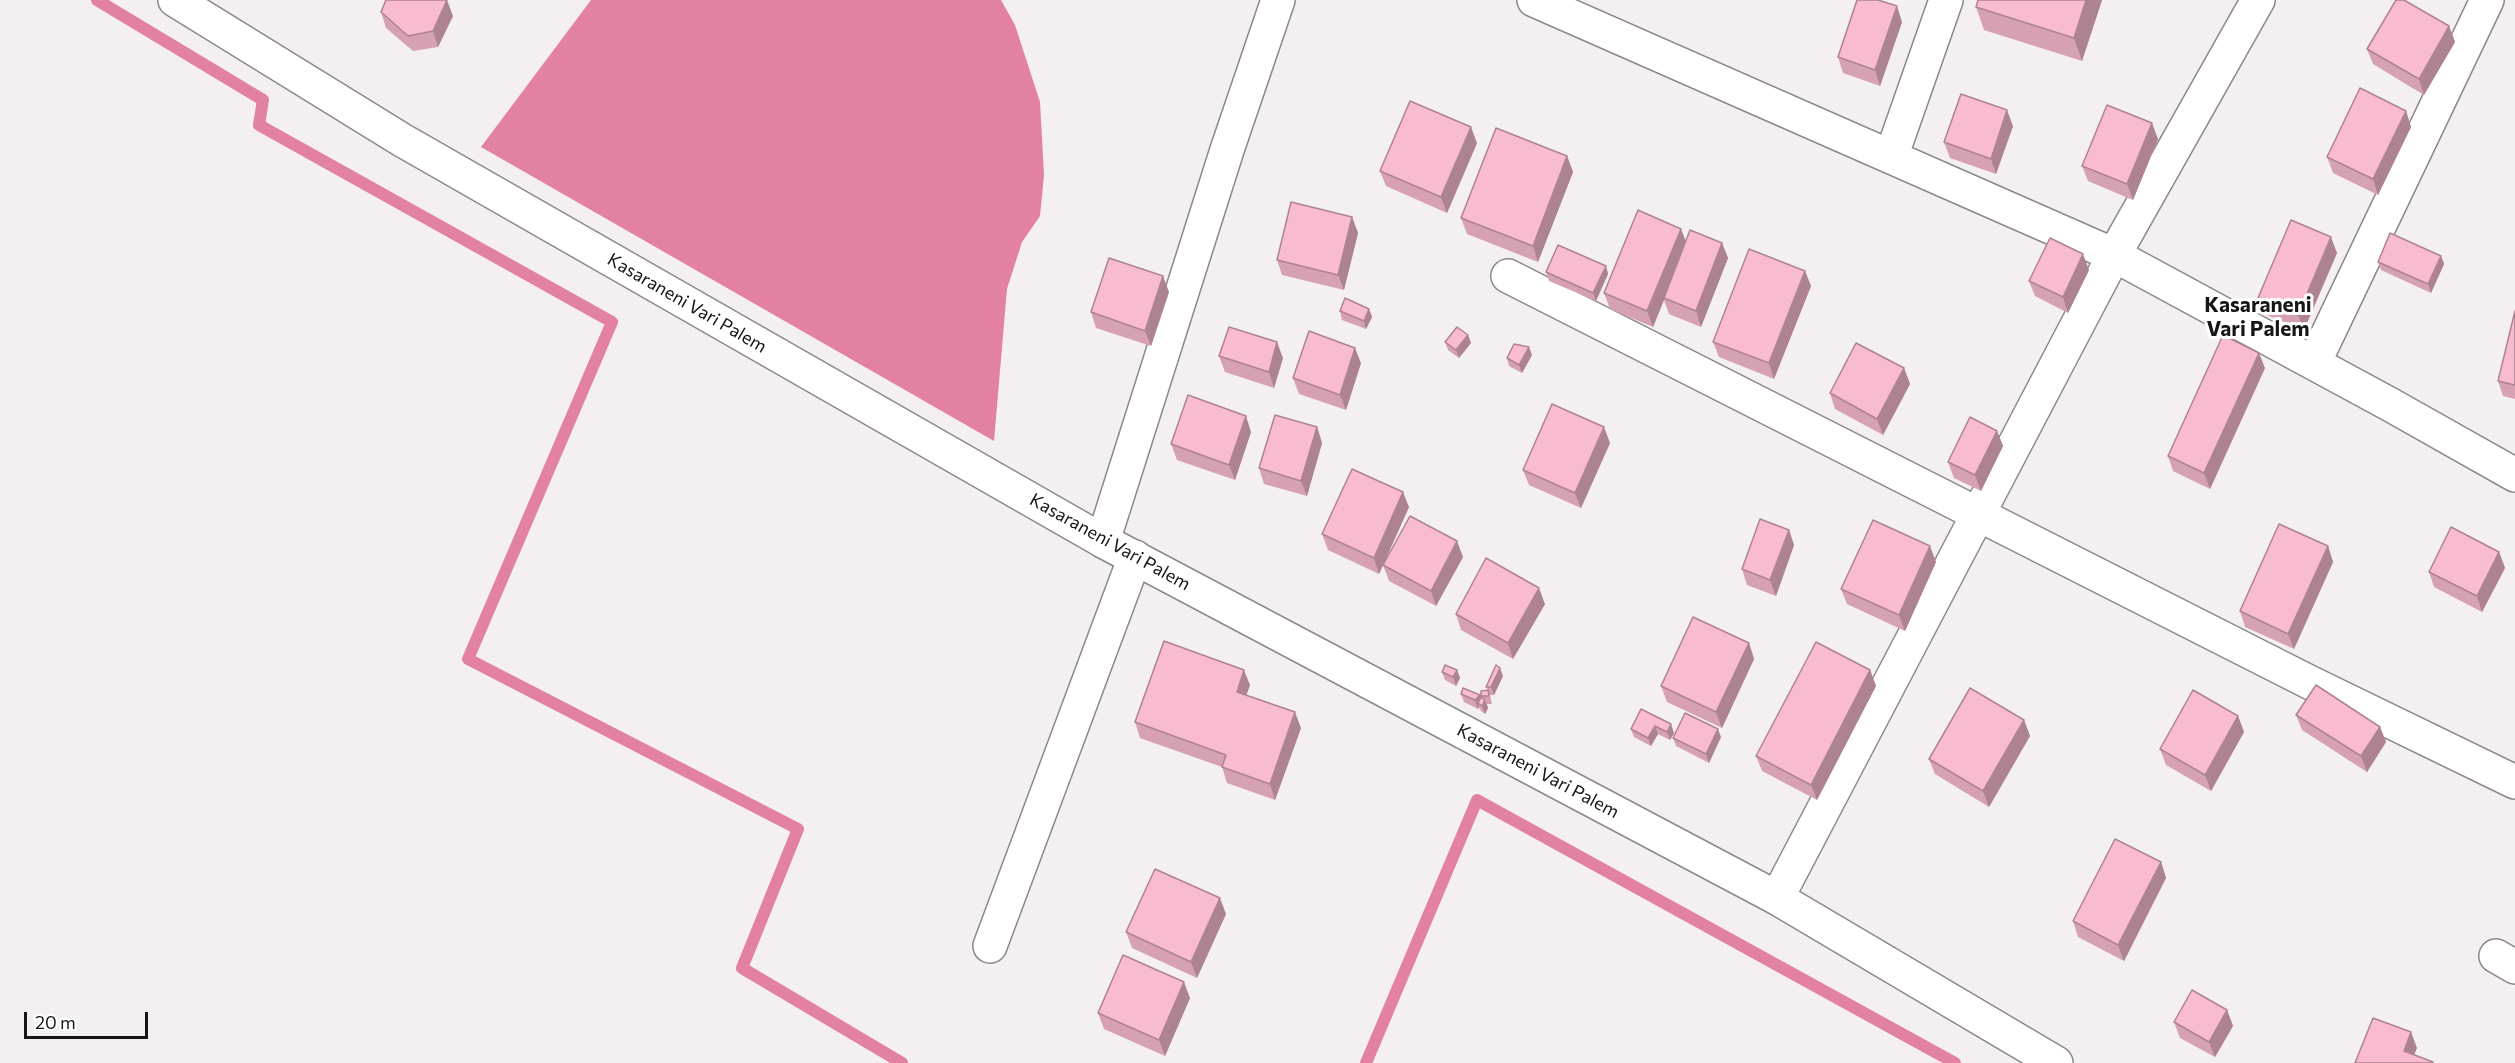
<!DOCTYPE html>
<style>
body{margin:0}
#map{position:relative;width:2515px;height:1063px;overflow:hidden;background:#f4f0f1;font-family:Commissioner,sans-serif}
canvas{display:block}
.scale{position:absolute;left:24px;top:1012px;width:124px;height:27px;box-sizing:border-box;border:3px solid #171616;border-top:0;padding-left:8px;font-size:18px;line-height:21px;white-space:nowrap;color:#171616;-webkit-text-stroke:4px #fff;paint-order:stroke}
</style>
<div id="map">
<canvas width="2515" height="1063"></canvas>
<div class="scale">20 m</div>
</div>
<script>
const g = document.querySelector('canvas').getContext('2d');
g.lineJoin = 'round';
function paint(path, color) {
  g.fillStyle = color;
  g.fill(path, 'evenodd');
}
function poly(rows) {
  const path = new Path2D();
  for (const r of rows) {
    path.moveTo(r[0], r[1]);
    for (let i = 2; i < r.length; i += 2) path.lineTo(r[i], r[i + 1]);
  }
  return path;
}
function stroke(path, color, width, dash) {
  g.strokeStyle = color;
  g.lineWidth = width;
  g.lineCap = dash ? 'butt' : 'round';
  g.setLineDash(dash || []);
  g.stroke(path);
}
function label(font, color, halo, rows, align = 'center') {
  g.font = font + ' Commissioner,sans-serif';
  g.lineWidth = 6;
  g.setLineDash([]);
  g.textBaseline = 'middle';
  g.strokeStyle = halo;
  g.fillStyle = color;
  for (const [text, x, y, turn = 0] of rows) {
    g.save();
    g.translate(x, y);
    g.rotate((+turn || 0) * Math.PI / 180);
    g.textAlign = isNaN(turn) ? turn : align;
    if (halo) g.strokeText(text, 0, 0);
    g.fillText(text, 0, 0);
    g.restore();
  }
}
paint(poly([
 [591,0,1001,0,1015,25,1040,102,1044,175,1040,216,1022,242,1007,289,994,441,481,147]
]), '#e381a3');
stroke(poly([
 [97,0,263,100,259,125,612,322,468,659,798,829,742,968,902,1063],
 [1366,1063,1477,800,1955,1063]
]), '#e381a3', 12);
const street = poly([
 [1534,0,2114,255,2391,405,2515,475],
 [1891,157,1946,0],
 [1508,276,2309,682,2515,782],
 [2314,363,2487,0],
 [1103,541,1227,150,1278,0],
 [1777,898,2114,255,2258,0],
 [990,946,1135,557],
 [2496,956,2515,967]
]);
const secondary = poly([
 [175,0,402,140,1103,541,1777,898,2056,1063]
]);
stroke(street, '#8c8889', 36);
stroke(secondary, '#8c8889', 36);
stroke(street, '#fff', 33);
stroke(secondary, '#fff', 33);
paint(poly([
 [1978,0,2102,0,2082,61,1984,30,1976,7],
 [381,12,453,16,438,47,413,51,386,28],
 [1902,22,1880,86,1843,73,1838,57],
 [2449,26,2455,42,2424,95,2373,64,2367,49],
 [2406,111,2411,127,2378,195,2333,173,2327,157],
 [2013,126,1996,174,1950,158,1944,142],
 [2158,139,2133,200,2088,181,2082,166],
 [1477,143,1447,213,1386,186,1380,171],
 [1567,156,1573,172,1538,262,1467,234,1461,218],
 [1352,217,1358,233,1344,290,1282,275,1277,260],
 [1686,240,1722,243,1728,258,1701,327,1669,314,1664,300,1653,327,1610,309,1604,293],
 [2337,253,2304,330,2264,314,2258,298],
 [2441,256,2444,264,2431,293,2381,270,2378,262],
 [1606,266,1608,274,1596,301,1549,281,1546,272],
 [2089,270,2068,313,2035,296,2029,281],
 [1805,271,1811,286,1774,379,1719,357,1713,342],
 [1169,292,1151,346,1096,328,1091,312],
 [1369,309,1372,317,1366,329,1342,320,1340,311],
 [2515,311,2515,399,2503,396,2498,381],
 [1468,335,1471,343,1459,358,1448,350,1445,342],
 [1532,355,1522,373,1509,366,1507,358],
 [1219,356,1283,358,1274,388,1225,372],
 [1361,363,1346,410,1299,394,1293,378],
 [1904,368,1910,384,1883,435,1835,409,1830,393],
 [2265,368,2210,489,2173,471,2168,456],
 [1317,427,1322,443,1307,496,1264,484,1259,468],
 [1997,431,2003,446,1981,491,1954,478,1948,462],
 [1251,432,1235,480,1177,460,1171,444],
 [1610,443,1581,508,1529,485,1523,470],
 [1409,507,1379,574,1328,550,1322,534],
 [1789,530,1794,545,1776,596,1747,585,1742,569],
 [2328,546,2333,562,2294,649,2245,627,2240,611],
 [2499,552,2505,568,2482,612,2434,587,2429,572],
 [1463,557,1436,606,1389,581,1383,565],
 [1936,562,1905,631,1847,604,1841,589],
 [1545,604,1513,659,1461,630,1456,614],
 [1749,643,1754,659,1722,728,1667,702,1661,686],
 [1457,670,1460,678,1456,686,1445,680,1442,672],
 [1870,670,1876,686,1817,800,1762,771,1756,756],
 [1503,676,1494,695,1490,695,1492,704,1487,704,1488,708,1485,714,1481,711,1479,707,1478,709,1464,702,1461,694,1481,698,1481,691,1488,690,1486,687],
 [1250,685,1246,695,1301,728,1275,800,1227,783,1222,767,1140,738,1135,722],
 [1641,709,1674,733,1670,740,1658,734,1651,746,1634,737,1631,729],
 [2296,715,2380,727,2386,742,2367,772,2302,730],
 [2238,716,2244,732,2211,791,2166,765,2160,749],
 [2024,720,2030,736,1989,807,1935,774,1929,759],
 [1721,737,1709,763,1676,746,1673,738],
 [2161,862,2166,878,2124,961,2078,937,2073,921],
 [1226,914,1197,978,1132,948,1126,932],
 [1190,998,1165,1056,1104,1029,1098,1013],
 [2227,1010,2233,1026,2215,1057,2180,1038,2174,1022]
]), '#d6a1b2');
paint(poly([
 [447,0,453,16,438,47,433,31],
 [2086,0,2102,0,2082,61,2074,38],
 [1897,6,1902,22,1880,86,1875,70],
 [2449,26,2455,42,2424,95,2419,79],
 [2007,110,2013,126,1996,174,1991,159],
 [2406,111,2411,127,2378,195,2373,179],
 [2152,123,2158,139,2133,200,2127,184],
 [1471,127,1477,143,1447,213,1441,197],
 [1567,156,1573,172,1538,262,1533,246],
 [1352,217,1358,233,1344,290,1338,275],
 [1681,229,1687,244,1664,298,1664,300,1653,327,1647,311],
 [2331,237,2337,253,2304,330,2298,315],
 [1722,243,1728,258,1701,327,1696,311],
 [2083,254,2089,270,2068,313,2063,297],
 [2441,256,2444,264,2431,293,2428,284],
 [1606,266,1608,274,1596,301,1593,293],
 [1805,271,1811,286,1774,379,1769,363],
 [1163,276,1169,292,1151,346,1145,331],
 [1369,309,1372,317,1366,329,1364,321],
 [1468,335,1471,343,1459,358,1456,350],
 [1277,342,1283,358,1274,388,1269,372],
 [1529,347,1532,355,1522,373,1519,365],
 [1355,348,1361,363,1346,410,1340,395],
 [2259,353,2265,368,2210,489,2204,473],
 [1904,368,1910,384,1883,435,1877,419],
 [1246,416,1251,432,1235,480,1229,465],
 [1317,427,1322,443,1307,496,1301,481],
 [1604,427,1610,443,1581,508,1575,493],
 [1997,431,2003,446,1981,491,1975,475],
 [1403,492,1409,507,1379,574,1374,558],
 [1789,530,1794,545,1776,596,1770,580],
 [1457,541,1463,557,1436,606,1431,591],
 [1930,546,1936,562,1905,631,1899,615],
 [2328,546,2333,562,2294,649,2288,634],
 [2499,552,2505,568,2482,612,2477,596],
 [1539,588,1545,604,1513,659,1508,643],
 [1749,643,1754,659,1722,728,1716,712],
 [1500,668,1503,676,1494,695,1491,687],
 [1244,670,1250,685,1242,708,1237,692],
 [1457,670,1460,678,1456,686,1453,677],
 [1870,670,1876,686,1817,800,1811,785],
 [1480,695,1483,703,1478,703,1479,707,1478,709,1475,700],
 [1485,700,1488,708,1485,714,1482,706],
 [1295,712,1301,728,1275,800,1270,784],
 [2238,716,2244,732,2211,791,2205,775],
 [2024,720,2030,736,1989,807,1983,791],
 [1671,724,1674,733,1670,740,1667,732],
 [1655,726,1658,734,1651,746,1648,738],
 [2380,727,2386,742,2367,772,2361,756],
 [1718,729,1721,737,1709,763,1706,754],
 [2161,862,2166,878,2124,961,2118,945],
 [1220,898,1226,914,1197,978,1191,962],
 [1184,982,1190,998,1165,1056,1159,1040],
 [2227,1010,2233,1026,2215,1057,2209,1042],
 [2411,1032,2417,1048,2411,1063,2404,1051]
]), '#ae8391');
const building = poly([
 [386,0,447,0,433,31,408,36,381,12,386,0],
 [1857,0,1878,0,1897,6,1875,70,1838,57,1857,0],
 [1978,0,2086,0,2074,38,1976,7,1978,0],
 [2396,0,2404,0,2449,26,2419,79,2367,49,2396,0],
 [2360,88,2406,111,2373,179,2327,157,2360,88],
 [1961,94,2007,110,1991,159,1944,142,1961,94],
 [1410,101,1471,127,1441,197,1380,171,1410,101],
 [2107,105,2152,123,2127,184,2082,166,2107,105],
 [1496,128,1567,156,1533,246,1461,218,1496,128],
 [1291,202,1352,217,1338,275,1277,260,1291,202],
 [1638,210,1681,229,1647,311,1604,293,1638,210],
 [2291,220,2331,237,2298,315,2258,298,2291,220],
 [1690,230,1722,243,1696,311,1664,298,1690,230],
 [2390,233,2441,256,2428,284,2378,262,2390,233],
 [2050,238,2083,254,2063,297,2029,281,2050,238],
 [1558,245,1606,266,1593,293,1546,272,1558,245],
 [1749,249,1805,271,1769,363,1713,342,1749,249],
 [1109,258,1163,276,1145,331,1091,312,1109,258],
 [1345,298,1369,309,1364,321,1340,311,1345,298],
 [2515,311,2515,385,2498,381,2515,311],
 [1229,327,1277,342,1269,372,1219,356,1229,327],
 [1457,327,1468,335,1456,350,1445,342,1457,327],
 [1309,331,1355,348,1340,395,1293,378,1309,331],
 [2223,335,2259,353,2204,473,2168,456,2223,335],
 [1856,343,1904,368,1877,419,1830,393,1856,343],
 [1514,344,1529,347,1519,365,1507,358,1514,344],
 [1188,395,1246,416,1229,465,1171,444,1188,395],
 [1552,404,1604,427,1575,493,1523,470,1552,404],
 [1275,415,1317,427,1301,481,1259,468,1275,415],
 [1970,417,1997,431,1975,475,1948,462,1970,417],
 [1352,469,1403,492,1374,558,1322,534,1352,469],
 [1410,516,1457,541,1431,591,1383,565,1410,516],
 [1760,519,1789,530,1770,580,1742,569,1760,519],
 [1873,520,1930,546,1899,615,1841,589,1873,520],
 [2279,524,2328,546,2288,634,2240,611,2279,524],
 [2451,527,2499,552,2477,596,2429,572,2451,527],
 [1486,558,1539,588,1508,643,1456,614,1486,558],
 [1693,617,1749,643,1716,712,1661,686,1693,617],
 [1164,641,1244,670,1237,692,1295,712,1270,784,1222,767,1226,755,1135,722,1164,641],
 [1816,642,1870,670,1811,785,1756,756,1816,642],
 [1445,665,1457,670,1453,677,1442,672,1445,665],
 [1496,665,1500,668,1491,687,1486,687,1496,665],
 [2316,685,2380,727,2361,756,2296,715,2316,685],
 [1463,688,1480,695,1475,700,1461,694,1463,688],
 [1970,688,2024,720,1983,791,1929,759,1970,688],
 [1488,690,1489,696,1481,696,1481,691,1488,690],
 [2193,690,2238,716,2205,775,2160,749,2193,690],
 [1481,697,1485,700,1482,706,1478,703,1481,697],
 [1641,709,1671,724,1667,732,1655,726,1648,738,1631,729,1641,709],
 [1685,713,1718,729,1706,754,1673,738,1685,713],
 [2115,839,2161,862,2118,945,2073,921,2115,839],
 [1155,869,1220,898,1191,962,1126,932,1155,869],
 [1123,955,1184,982,1159,1040,1098,1013,1123,955],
 [2192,990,2227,1010,2209,1042,2174,1022,2192,990],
 [2373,1018,2411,1032,2404,1051,2433,1062,2432,1063,2355,1063,2373,1018]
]);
paint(building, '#f9bbcf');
stroke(building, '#ae8391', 1.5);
label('18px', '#171616', '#fff', [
 ["Kasaraneni Vari Palem",687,303,30],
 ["Kasaraneni Vari Palem",1110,542,29],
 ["Kasaraneni Vari Palem",1538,771,28]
]);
label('bold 21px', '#171616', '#fff', [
 ["Kasaraneni",2258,305],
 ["Vari Palem",2258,329]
]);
</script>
